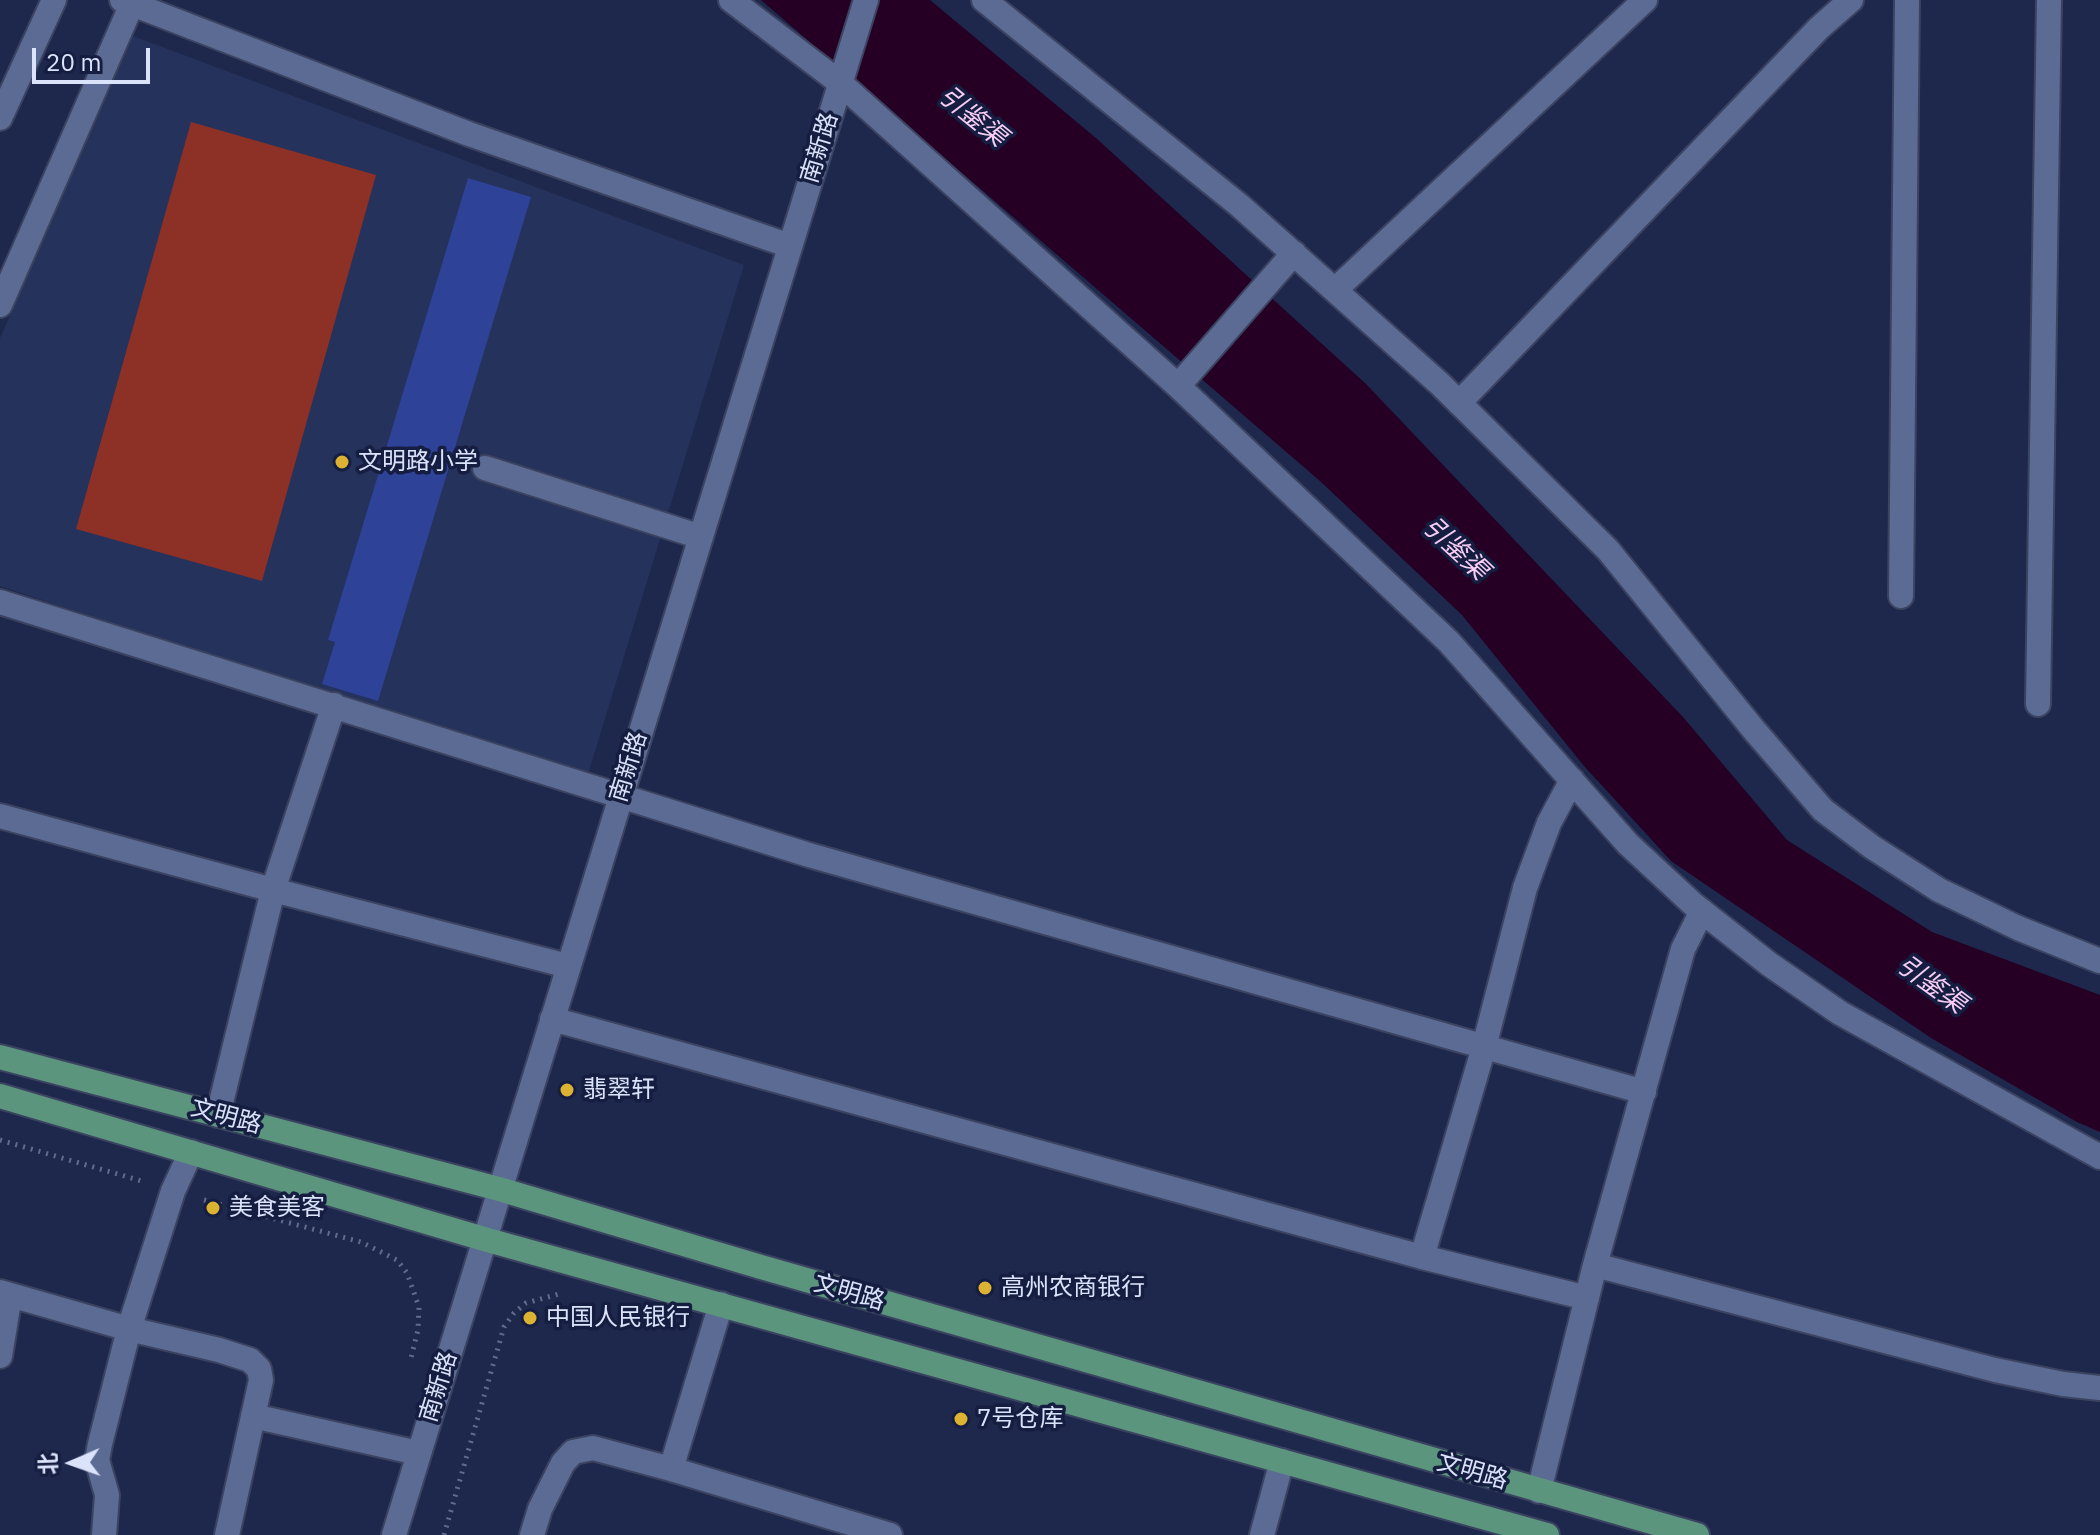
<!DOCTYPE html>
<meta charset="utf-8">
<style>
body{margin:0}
#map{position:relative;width:2100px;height:1535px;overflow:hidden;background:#1e284c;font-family:"IBM Plex Sans","Noto Sans SC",sans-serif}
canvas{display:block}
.north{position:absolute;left:32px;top:1423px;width:80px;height:80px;-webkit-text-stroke:6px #151e41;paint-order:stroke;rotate:268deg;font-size:22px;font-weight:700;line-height:32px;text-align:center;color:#dbe3fb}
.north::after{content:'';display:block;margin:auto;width:28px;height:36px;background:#dbe3fb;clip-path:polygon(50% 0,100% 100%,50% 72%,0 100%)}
.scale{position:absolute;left:32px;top:48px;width:118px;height:36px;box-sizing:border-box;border:4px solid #dbe3fb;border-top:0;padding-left:10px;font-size:24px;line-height:28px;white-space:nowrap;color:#dbe3fb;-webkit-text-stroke:6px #151e41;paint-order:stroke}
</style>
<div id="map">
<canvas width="2100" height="1535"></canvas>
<div class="north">北</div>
<div class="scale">20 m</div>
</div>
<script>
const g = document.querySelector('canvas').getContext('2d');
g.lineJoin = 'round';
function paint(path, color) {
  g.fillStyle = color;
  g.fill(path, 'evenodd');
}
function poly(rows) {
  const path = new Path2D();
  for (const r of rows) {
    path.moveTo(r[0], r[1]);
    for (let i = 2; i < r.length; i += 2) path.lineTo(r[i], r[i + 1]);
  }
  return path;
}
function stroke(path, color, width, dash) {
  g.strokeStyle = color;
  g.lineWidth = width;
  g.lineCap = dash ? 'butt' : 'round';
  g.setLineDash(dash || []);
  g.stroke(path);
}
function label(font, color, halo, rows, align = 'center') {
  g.font = font + ' "IBM Plex Sans","Noto Sans SC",sans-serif';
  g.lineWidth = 7;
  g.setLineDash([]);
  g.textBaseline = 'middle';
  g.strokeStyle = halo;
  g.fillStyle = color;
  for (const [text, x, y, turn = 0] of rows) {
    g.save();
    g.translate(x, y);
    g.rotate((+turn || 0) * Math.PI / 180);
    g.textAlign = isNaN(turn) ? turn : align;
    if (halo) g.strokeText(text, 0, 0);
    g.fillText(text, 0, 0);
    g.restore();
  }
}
paint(poly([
 [133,36,744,265,588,774,253,670,0,586,0,338]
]), '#25325c');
paint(poly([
 [191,122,376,175,262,581,76,529]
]), '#8d3026');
paint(poly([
 [761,0,930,0,1096,138,1366,384,1683,717,1787,840,1932,932,2100,995,2100,1132,2077,1122,1931,1038,1671,861,1584,766,1462,615,1320,481]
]), '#250024');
paint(poly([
 [468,178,531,197,378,701,322,684,335,642,328,640]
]), '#2e4297');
const minor = poly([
 [122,0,469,134,790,246],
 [731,0,839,82,1178,386,1449,642,1628,844,1694,905,1769,964,1840,1013,2100,1157],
 [984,0,1239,205,1440,384,1608,550,1754,730,1823,810,1872,847,1939,890,2018,928,2100,961],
 [0,118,54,0],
 [1335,290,1645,0],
 [0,305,132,4],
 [1178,386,1294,253],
 [1459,403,1819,28,1851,0],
 [485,468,701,537],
 [1901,596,1907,0],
 [0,602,809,855,1644,1092],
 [2038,704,2049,0],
 [0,816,273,890,568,966],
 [552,1019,1422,1257,1587,1298],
 [218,1115,273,890,334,705],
 [1422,1257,1484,1047,1525,888,1549,823,1572,780],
 [1595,1265,1995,1370,2063,1384,2100,1388],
 [0,1292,129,1329,219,1350,250,1360,259,1369,261,1380,227,1535],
 [0,1356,10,1295],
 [253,1416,418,1453],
 [671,1469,721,1304],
 [1539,1491,1595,1265,1683,949,1702,911],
 [104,1535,107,1495,97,1460,100,1444,129,1329,173,1191,191,1152],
 [394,1535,866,0],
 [532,1535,540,1509,563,1463,573,1452,593,1448,671,1469,890,1535],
 [1262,1535,1282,1461]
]);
const major = poly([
 [0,1057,499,1189,761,1267,1697,1535],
 [0,1096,484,1239,1547,1535]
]);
stroke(minor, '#3b4361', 28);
stroke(major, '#3b4361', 28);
stroke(poly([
 [0,1140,145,1182],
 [204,1200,361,1242,397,1260,407,1273,419,1307,418,1330,410,1362],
 [444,1535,504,1327,514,1313,526,1303,559,1294]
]), '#626b8b', 5, [2, 6]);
stroke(minor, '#5c6b94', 24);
stroke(major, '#5b957d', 24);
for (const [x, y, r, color] of [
 [342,462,8,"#dcb233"],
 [567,1090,8,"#dcb233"],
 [213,1208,8,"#dcb233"],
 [985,1288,8,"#dcb233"],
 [530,1318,8,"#dcb233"],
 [961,1419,8,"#dcb233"]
]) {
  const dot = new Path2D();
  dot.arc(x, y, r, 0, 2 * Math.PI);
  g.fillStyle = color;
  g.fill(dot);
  stroke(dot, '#151e41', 3);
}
label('24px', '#dbe3fb', '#151e41', [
 ["南新路",820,148,-73],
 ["南新路",629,767,-73],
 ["文明路",226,1117,15],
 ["文明路",849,1293,16],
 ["南新路",439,1387,-73],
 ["文明路",1472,1472,16]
]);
label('24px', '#dbe3fb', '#151e41', [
 ["文明路小学",358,462],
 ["翡翠轩",583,1090],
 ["美食美客",229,1208],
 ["高州农商银行",1001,1288],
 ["中国人民银行",546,1318],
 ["7号仓库",977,1419]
], 'left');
label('italic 26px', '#f8cef4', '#151e41', [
 ["引鉴渠",972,117,39],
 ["引鉴渠",1455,549,43],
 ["引鉴渠",1931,985,36]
]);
</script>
